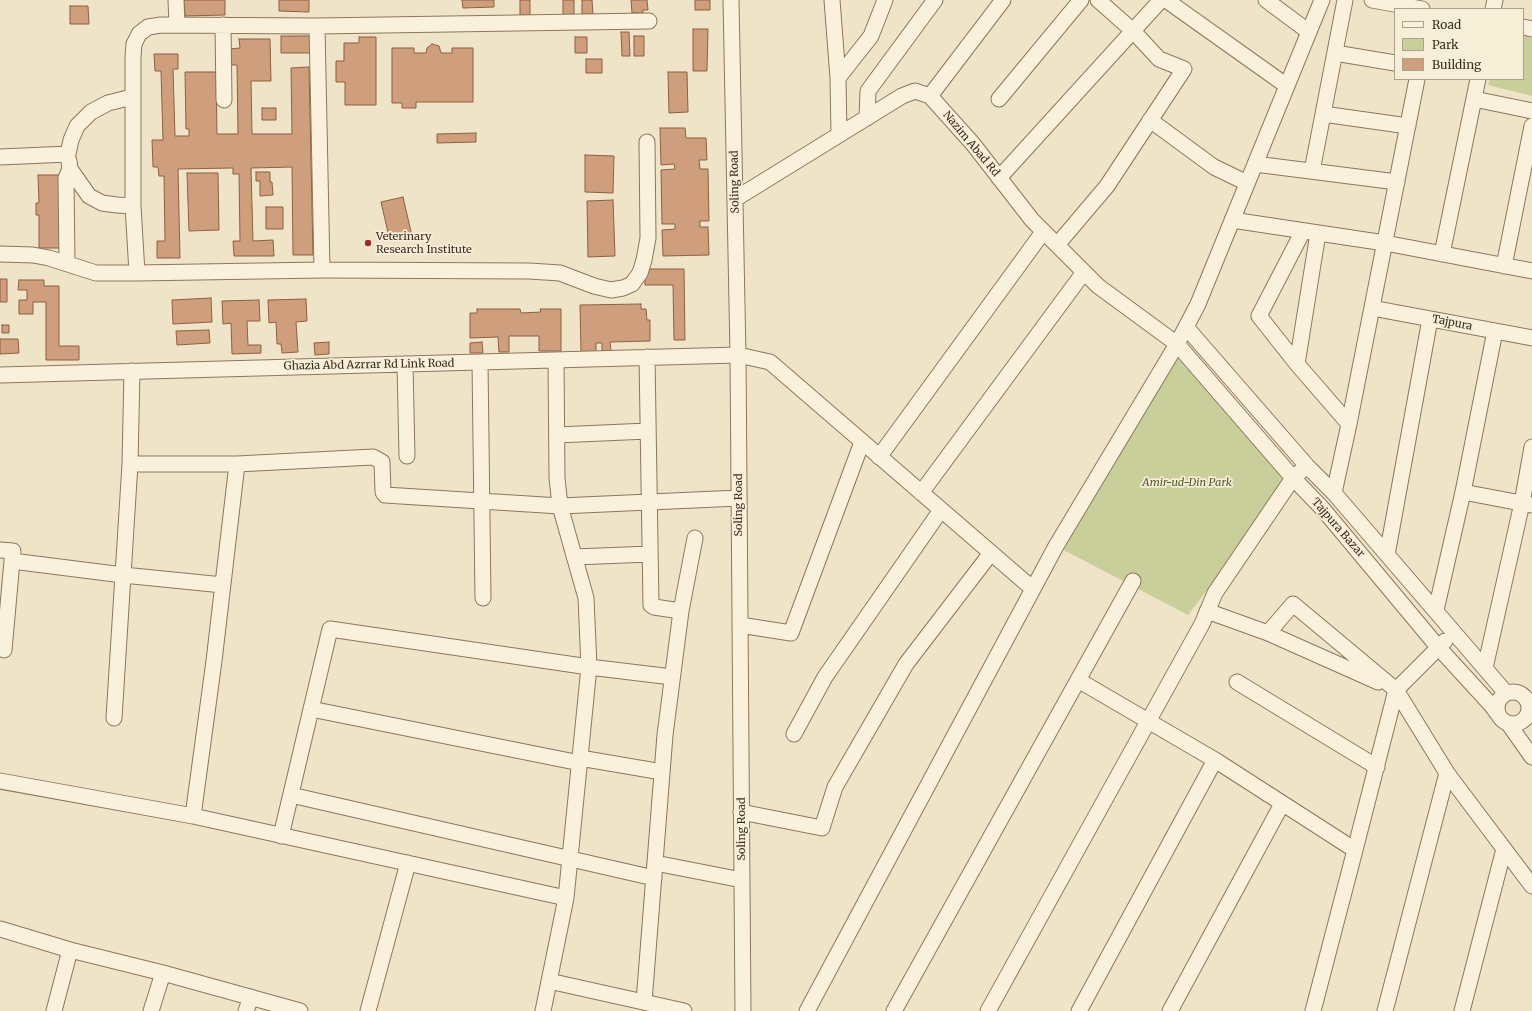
<!DOCTYPE html>
<style>
body{margin:0}
#map{position:relative;width:1532px;height:1011px;overflow:hidden;background:#f0e4c8;font-family:Merriweather,serif}
canvas{display:block}
.legend{position:absolute;left:1394px;top:8px;width:130px;height:72px;box-sizing:border-box;background:#f7eed8;border:1px solid #ada18e;margin:0;padding:5px 7px;list-style:none;font-size:12px;color:#3d2e20}
.legend li{display:flex;align-items:center;gap:8px;height:20px}
.legend b{width:20px;border:1px solid #ada18e}
</style>
<div id="map">
<canvas width="1532" height="1011"></canvas>
<ul class="legend">
<li><b style="height:5px;background:#faf1dc"></b>Road</li>
<li><b style="height:11px;background:#c9cf9b"></b>Park</li>
<li><b style="height:11px;background:#cf9f7d"></b>Building</li>
</ul>
</div>
<script>
const g = document.querySelector('canvas').getContext('2d');
g.lineJoin = 'round';
function paint(path, color) {
  g.fillStyle = color;
  g.fill(path, 'evenodd');
}
function poly(rows) {
  const path = new Path2D();
  for (const r of rows) {
    if (r.length === 3) {
      path.moveTo(r[0] + r[2], r[1]);
      path.arc(r[0], r[1], r[2], 0, 2 * Math.PI);
      continue;
    }
    path.moveTo(r[0], r[1]);
    for (let i = 2; i < r.length; i += 2) path.lineTo(r[i], r[i + 1]);
  }
  return path;
}
function stroke(path, color, width, dash) {
  g.strokeStyle = color;
  g.lineWidth = width;
  g.lineCap = dash ? 'butt' : 'round';
  g.setLineDash(dash || []);
  g.stroke(path);
}
function label(font, color, halo, rows, align = 'center') {
  g.font = font + ' Merriweather,serif';
  g.lineWidth = 3.5;
  g.setLineDash([]);
  g.textBaseline = 'middle';
  g.strokeStyle = halo;
  g.fillStyle = color;
  for (const [text, x, y, turn = 0] of rows) {
    g.save();
    g.translate(x, y);
    g.rotate((+turn || 0) * Math.PI / 180);
    g.textAlign = isNaN(turn) ? turn : align;
    if (halo) g.strokeText(text, 0, 0);
    g.fillText(text, 0, 0);
    g.restore();
  }
}
paint(poly([
 [1523,36,1532,38,1532,96,1488,85,1490,79,1523,79],
 [1177,344,1293,478,1188,615,1056,546]
]), '#c9cf9b');
const building = poly([
 [184,0,225,0,225,15,185,16,184,0],
 [279,0,309,0,309,12,279,11,279,0],
 [462,0,494,0,494,7,463,8,462,0],
 [520,0,530,0,530,15,520,15,520,0],
 [563,0,574,0,574,14,563,15,563,0],
 [582,0,592,0,593,14,582,14,582,0],
 [631,0,647,0,648,10,643,10,643,13,632,13,631,0],
 [695,0,710,0,710,10,695,10,695,0],
 [70,6,88,6,89,24,70,24,70,6],
 [693,29,708,29,707,71,693,71,693,29],
 [621,32,629,32,630,56,622,56,621,32],
 [281,36,311,36,311,53,281,53,281,36],
 [634,36,644,36,644,56,634,56,634,36],
 [359,37,376,37,376,105,345,105,345,82,336,82,336,61,344,61,344,43,359,43,359,37],
 [575,37,587,37,587,53,575,53,575,37],
 [239,39,270,39,271,81,251,81,252,134,292,134,291,68,309,67,313,255,293,255,292,167,251,168,253,241,273,240,274,256,234,256,233,241,240,241,239,174,233,174,233,168,178,169,180,258,157,258,157,241,165,241,164,176,159,176,158,167,153,167,152,140,163,140,161,71,155,71,154,54,178,54,178,69,173,69,175,136,189,136,189,129,186,129,185,72,216,72,217,134,238,134,237,65,229,65,229,49,240,48,239,39],
 [432,44,439,46,441,53,452,53,452,48,473,48,473,102,416,102,416,108,402,108,402,103,392,103,392,48,414,48,414,53,426,53,427,48,432,44],
 [586,59,602,59,602,73,586,73,586,59],
 [668,72,687,72,688,112,669,113,668,72],
 [262,108,276,108,276,120,262,120,262,108],
 [660,128,685,128,686,138,706,138,707,160,699,160,700,169,708,169,709,221,700,221,700,227,708,227,709,255,663,256,662,230,675,229,675,224,662,224,661,170,675,169,674,164,661,165,660,128],
 [476,133,476,142,437,143,437,134,476,133],
 [585,155,614,156,613,193,585,192,585,155],
 [256,172,270,172,270,182,272,182,273,195,260,196,260,181,256,181,256,172],
 [187,173,218,173,219,230,189,231,187,173],
 [38,175,59,175,61,248,39,248,39,215,36,215,36,203,39,203,38,175],
 [403,197,412,236,390,241,381,202,403,197],
 [613,200,615,256,588,257,587,201,613,200],
 [266,207,283,207,283,229,266,229,266,207],
 [645,269,684,269,685,340,674,340,673,285,645,285,645,269],
 [0,279,7,279,7,302,0,302,0,279],
 [19,280,44,280,44,286,59,286,59,346,79,346,79,360,46,360,46,302,33,302,33,314,19,314,19,300,27,300,27,290,18,290,19,280],
 [211,298,212,322,173,324,172,300,211,298],
 [306,299,307,321,296,322,298,352,282,353,281,344,277,344,276,322,269,323,268,300,306,299],
 [259,300,260,321,247,321,248,345,261,345,261,353,232,354,231,323,223,324,222,301,259,300],
 [641,304,641,309,646,309,647,320,650,320,650,341,610,342,611,351,602,351,602,343,596,343,596,352,581,352,580,305,641,304],
 [477,309,520,309,521,313,541,312,540,309,561,309,561,351,539,351,539,336,509,336,509,352,499,352,498,337,470,338,470,313,477,313,477,309],
 [2,325,9,325,9,333,2,333,2,325],
 [209,330,210,343,177,345,176,331,209,330],
 [0,339,18,339,19,353,0,354,0,339],
 [329,342,329,354,315,355,314,343,329,342],
 [482,342,483,353,470,353,470,343,482,342]
]);
paint(building, '#cf9f7d');
stroke(building, '#8d5f41', 1);
const minor = poly([
 [176,0,177,25],
 [731,0,738,355,743,1011],
 [832,0,838,78],
 [1166,0,1287,86],
 [1266,0,1309,32],
 [1372,0,1422,9],
 [1493,9,1495,0],
 [223,25,224,100],
 [317,26,322,270],
 [1523,27,1532,29],
 [1335,53,1395,63],
 [930,96,1003,0],
 [999,99,1081,0],
 [1474,99,1532,111],
 [1323,114,1408,126],
 [867,118,868,91,935,0],
 [1150,120,1214,167,1247,183],
 [839,135,838,78,871,36,885,0],
 [647,142,648,238,644,260,640,273,632,284,623,288,611,290,594,286,560,273,529,271,322,270,137,273,133,206,133,57,134,44,139,34,148,27,161,25,317,26,649,21],
 [0,157,68,154,71,140,77,126,91,112,108,103,132,97],
 [69,161,70,169,89,196,102,203,117,205,133,206],
 [1255,164,1397,182],
 [1312,171,1345,0],
 [999,178,1161,0],
 [735,199,902,96,915,91,930,96,973,144,1032,220,1098,286,1177,344,1293,478,1322,508,1438,647,1492,706,1497,713],
 [1232,220,1385,243,1532,271],
 [1318,233,1297,364,1349,424],
 [1057,245,1107,186,1184,69,1159,59,1133,31,1098,0],
 [0,254,33,255,49,258,96,273,137,273],
 [1442,254,1478,79],
 [67,263,66,178,70,169],
 [1504,266,1532,126],
 [1372,308,1532,338],
 [1186,327,1307,466,1334,493,1506,693],
 [647,357,651,605,654,607,681,611],
 [480,362,483,598],
 [405,364,407,456],
 [1297,364,1259,316,1303,231],
 [0,375,738,355,770,362,1033,589],
 [557,435,648,431],
 [879,457,1043,232],
 [130,464,237,464,373,457,382,462,383,492,385,495,560,506,739,498],
 [1463,492,1531,505],
 [921,493,1084,272],
 [1334,493,1349,424,1417,79],
 [0,550,13,551,12,561,123,575,223,585],
 [1387,555,1430,319],
 [574,557,650,554],
 [1436,610,1463,492,1495,331],
 [1207,611,1268,633,1378,682],
 [740,625,791,633,862,442],
 [1268,633,1293,604,1396,690,1447,773,1532,886],
 [4,650,12,561],
 [1485,668,1522,503,1532,447],
 [1078,680,1215,760,1355,850],
 [1237,682,1377,767],
 [1513,708,16],
 [311,709,580,763],
 [114,718,130,464,132,371],
 [1508,723,1532,757],
 [794,734,825,677,941,510],
 [580,758,662,772],
 [0,781,193,816,566,898],
 [291,795,654,878],
 [741,812,822,828,835,787,906,664,991,553],
 [193,816,214,661,237,464],
 [281,836,330,629,589,667,672,677],
 [655,863,742,880],
 [0,929,70,950],
 [549,981,684,1011],
 [644,1002,665,735,681,611,695,538],
 [54,1011,70,950,163,973],
 [151,1011,163,973,300,1011],
 [246,1011,251,997],
 [368,1011,408,863],
 [543,1011,566,898,589,667,586,598,560,506,557,478,556,360],
 [807,1011,1056,546,1177,344,1186,327,1198,304,1322,0],
 [894,1011,1133,581],
 [988,1011,1202,624,1215,593,1293,478,1307,466],
 [1079,1011,1215,760],
 [1170,1011,1282,804],
 [1313,1011,1355,850,1396,690,1445,641],
 [1385,1011,1447,773],
 [1462,1011,1504,849]
]);
stroke(minor, '#8d765c', 17);
stroke(minor, '#faf1dc', 15);
for (const [x, y, r, color] of [
 [368,243,4,"#9e2a2b"]
]) {
  const dot = new Path2D();
  dot.arc(x, y, r, 0, 2 * Math.PI);
  g.fillStyle = color;
  g.fill(dot);
  stroke(dot, '#f7eed8', 1.5);
}
label('11px', '#3d2e20', '#f7eed8', [
 ["Nazim Abad Rd",971,144,50],
 ["Soling Road",735,182,-91],
 ["Tajpura",1452,323,11],
 ["Ghazia Abd Azrrar Rd Link Road",369,365,-1],
 ["Soling Road",739,505,-90],
 ["Tajpura Bazar",1338,528,49],
 ["Soling Road",742,829,-90]
]);
label('11px', '#3d2e20', '#f7eed8', [
 ["Veterinary",376,237],
 ["Research Institute",376,250]
], 'left');
label('italic 11px', '#4d5a26', '#f7eed8', [
 ["Amir-ud-Din Park",1187,483]
]);
</script>
